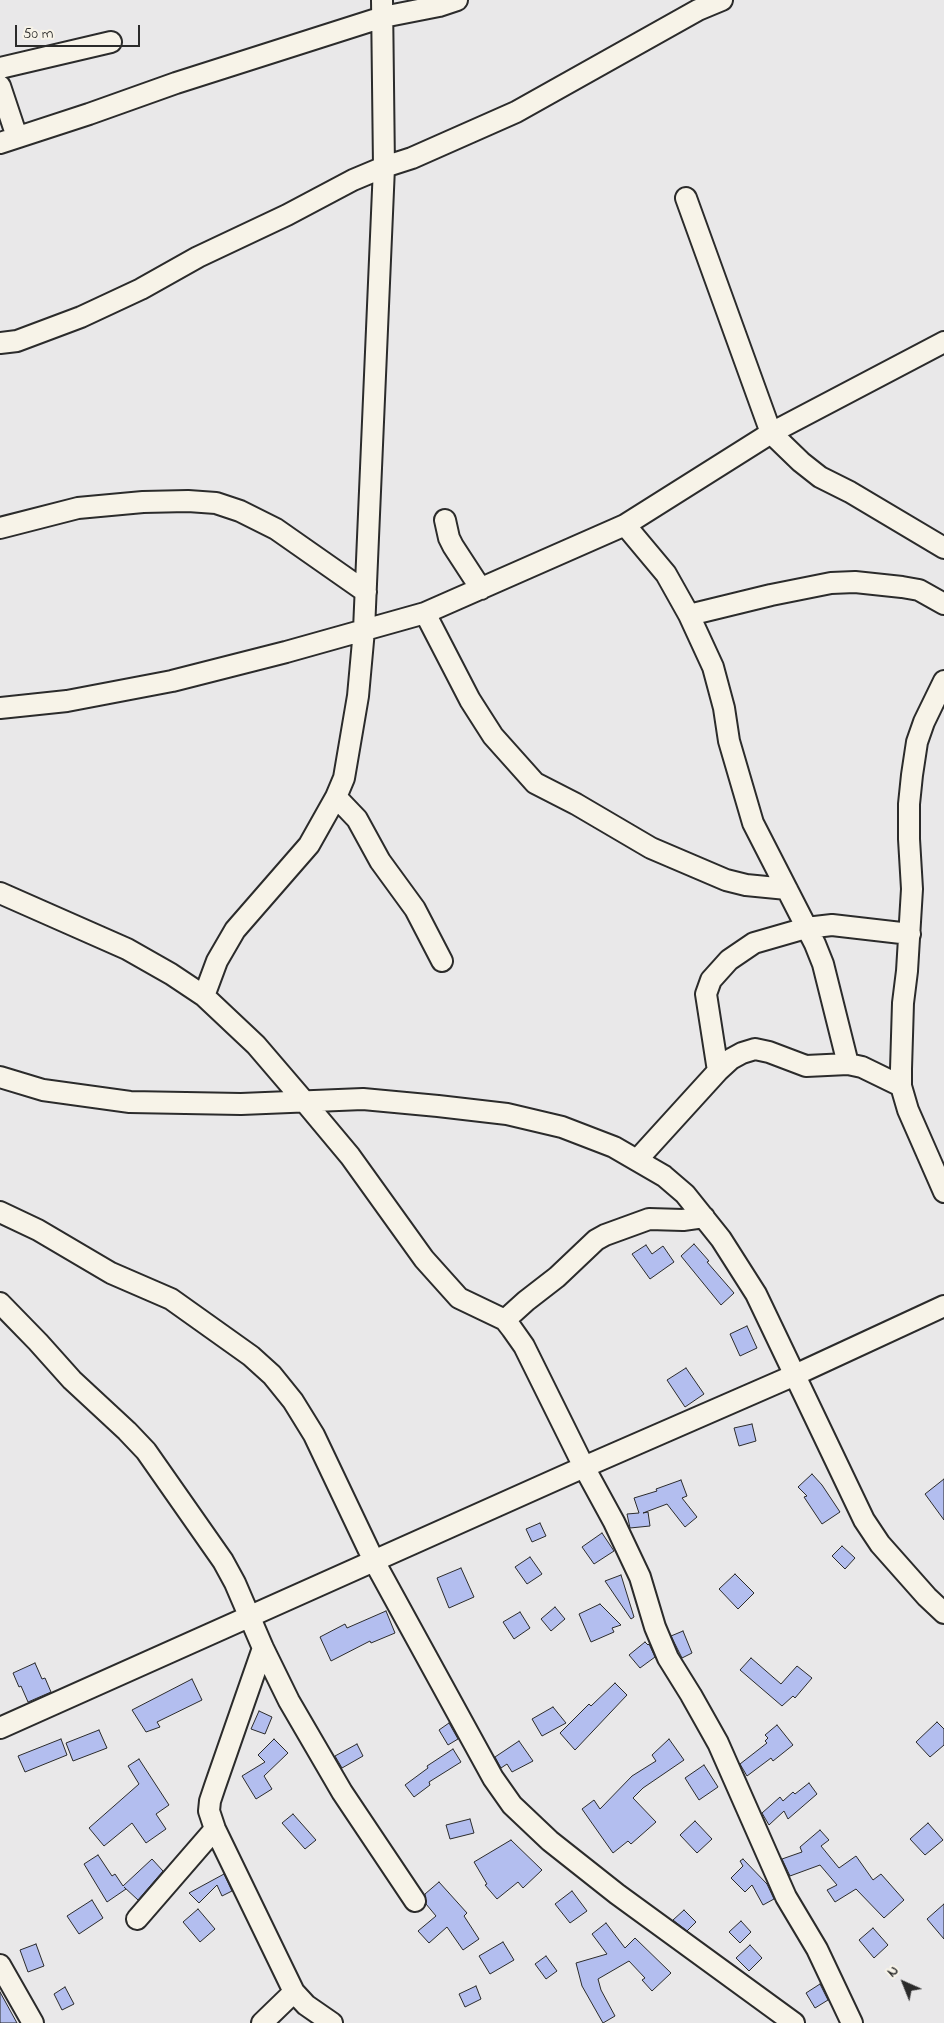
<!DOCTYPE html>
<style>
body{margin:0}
#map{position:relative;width:944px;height:2023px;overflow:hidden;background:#e9e8e9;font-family:"Indie Flower",sans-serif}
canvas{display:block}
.north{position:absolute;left:879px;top:1958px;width:50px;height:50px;-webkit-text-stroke:4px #f7f3e8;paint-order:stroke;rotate:316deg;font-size:14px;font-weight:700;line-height:20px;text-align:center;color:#2b2b2b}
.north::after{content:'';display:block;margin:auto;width:18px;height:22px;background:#2b2b2b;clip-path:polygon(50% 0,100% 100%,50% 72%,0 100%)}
.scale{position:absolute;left:15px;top:25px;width:125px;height:22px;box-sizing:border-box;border:2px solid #2b2b2b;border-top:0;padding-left:6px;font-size:15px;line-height:18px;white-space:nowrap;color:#2b2b2b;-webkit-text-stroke:4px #f7f3e8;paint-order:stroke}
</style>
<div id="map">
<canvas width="944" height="2023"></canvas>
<div class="north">N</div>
<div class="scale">50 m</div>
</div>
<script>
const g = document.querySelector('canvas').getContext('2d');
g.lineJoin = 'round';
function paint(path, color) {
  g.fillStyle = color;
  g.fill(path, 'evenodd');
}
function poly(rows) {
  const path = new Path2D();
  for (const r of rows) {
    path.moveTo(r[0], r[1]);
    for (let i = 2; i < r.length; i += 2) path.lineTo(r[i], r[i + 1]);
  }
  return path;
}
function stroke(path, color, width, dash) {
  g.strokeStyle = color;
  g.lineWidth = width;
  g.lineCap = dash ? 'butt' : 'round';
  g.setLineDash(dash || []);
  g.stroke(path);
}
const building = poly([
 [694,1244,709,1261,707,1262,734,1293,721,1305,681,1256,694,1244],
 [646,1245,652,1254,663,1246,674,1262,650,1279,632,1254,646,1245],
 [747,1326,757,1348,740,1356,730,1334,747,1326],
 [686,1368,704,1394,685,1407,667,1380,686,1368],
 [752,1424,756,1441,739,1446,734,1428,752,1424],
 [812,1474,822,1485,840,1512,822,1524,804,1497,807,1496,798,1487,812,1474],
 [944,1479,944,1520,925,1494,944,1479],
 [681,1480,687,1496,682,1498,697,1517,685,1527,667,1504,643,1513,648,1512,650,1526,630,1528,627,1514,639,1513,634,1498,657,1491,656,1489,681,1480],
 [540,1523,546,1536,532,1542,526,1529,540,1523],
 [602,1533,614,1551,594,1564,582,1547,602,1533],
 [842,1546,855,1558,845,1569,832,1556,842,1546],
 [530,1557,542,1574,527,1584,515,1567,530,1557],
 [461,1568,474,1597,449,1608,437,1578,461,1568],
 [735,1574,754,1593,738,1609,719,1589,735,1574],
 [621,1575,634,1617,631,1619,605,1581,621,1575],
 [600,1604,621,1625,612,1628,614,1632,591,1642,579,1614,600,1604],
 [555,1607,565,1619,551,1631,541,1619,555,1607],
 [386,1611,395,1633,371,1643,370,1641,331,1661,320,1637,345,1624,347,1628,386,1611],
 [520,1612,530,1628,514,1639,503,1622,520,1612],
 [683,1631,692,1653,682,1658,671,1636,683,1631],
 [645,1642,648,1645,649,1644,655,1657,640,1668,629,1655,645,1642],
 [751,1658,781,1684,797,1666,812,1678,795,1698,793,1696,782,1706,740,1670,751,1658],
 [35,1663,42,1679,45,1678,51,1692,28,1702,21,1686,19,1687,13,1673,35,1663],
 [192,1679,202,1700,157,1722,160,1727,146,1732,132,1710,192,1679],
 [615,1683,627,1695,575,1750,560,1733,589,1704,591,1706,615,1683],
 [553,1707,566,1723,542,1736,532,1719,553,1707],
 [259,1711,272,1717,265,1734,251,1729,259,1711],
 [937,1722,944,1729,944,1745,930,1757,916,1742,937,1722],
 [449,1723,458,1739,448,1745,439,1730,449,1723],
 [777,1725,793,1745,773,1761,771,1758,747,1776,740,1764,767,1743,765,1741,768,1738,765,1735,777,1725],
 [99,1730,107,1748,73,1761,66,1743,99,1730],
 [61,1739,67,1755,25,1772,18,1756,61,1739],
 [274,1739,288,1753,264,1776,272,1789,256,1799,242,1776,265,1762,258,1755,274,1739],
 [669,1739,684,1760,643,1788,633,1798,656,1822,631,1844,628,1841,613,1853,582,1809,594,1800,600,1809,632,1776,656,1761,652,1755,669,1739],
 [519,1741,533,1761,512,1772,507,1764,501,1768,495,1757,519,1741],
 [357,1744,363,1756,342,1768,335,1756,357,1744],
 [453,1749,461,1762,429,1782,430,1785,414,1797,405,1785,428,1768,427,1766,453,1749],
 [139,1759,169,1805,156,1814,166,1829,146,1843,132,1823,104,1846,89,1828,139,1784,128,1766,139,1759],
 [704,1765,718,1787,699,1800,685,1778,704,1765],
 [809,1783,817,1794,788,1819,784,1811,769,1825,762,1813,780,1797,783,1801,793,1792,795,1794,809,1783],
 [293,1814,316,1840,305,1849,282,1823,293,1814],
 [470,1819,474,1833,450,1839,446,1825,470,1819],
 [695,1821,712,1839,697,1853,680,1835,695,1821],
 [928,1823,943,1840,925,1855,910,1839,928,1823],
 [820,1830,829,1840,821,1846,839,1868,856,1856,873,1880,881,1874,904,1900,884,1918,856,1889,835,1902,827,1890,837,1885,820,1865,790,1876,782,1859,802,1852,800,1847,820,1830],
 [511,1840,542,1870,523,1888,518,1882,497,1899,485,1885,487,1884,474,1862,511,1840],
 [98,1855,112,1876,115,1874,123,1886,152,1859,163,1871,138,1900,124,1887,126,1889,107,1902,84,1864,98,1855],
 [743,1859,767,1884,774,1899,763,1905,752,1885,745,1892,731,1878,743,1866,740,1861,743,1859],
 [224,1874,232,1891,222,1896,217,1885,199,1903,189,1893,224,1874],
 [439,1882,467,1913,464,1916,479,1939,463,1950,447,1927,429,1943,418,1931,436,1916,426,1904,425,1894,439,1882],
 [572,1891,587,1911,570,1923,555,1904,572,1891],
 [92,1900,103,1918,79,1934,67,1916,92,1900],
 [944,1904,944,1939,927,1919,944,1904],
 [198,1909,215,1929,200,1942,183,1922,198,1909],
 [684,1910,696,1922,687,1931,673,1920,684,1910],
 [741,1921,751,1932,740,1943,729,1932,741,1921],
 [606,1923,625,1948,635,1938,671,1973,652,1991,642,1980,645,1978,629,1961,598,1979,601,1990,615,2016,603,2023,582,1986,576,1963,607,1954,592,1934,606,1923],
 [873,1928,888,1945,874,1958,859,1940,873,1928],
 [503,1942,514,1960,490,1974,479,1956,503,1942],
 [36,1944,44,1966,28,1972,20,1950,36,1944],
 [750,1945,762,1958,749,1971,736,1958,750,1945],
 [546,1956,557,1971,546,1979,535,1964,546,1956],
 [820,1984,828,2000,815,2008,806,1993,820,1984],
 [476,1986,481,1999,465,2007,459,1994,476,1986],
 [65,1987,74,2004,62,2010,54,1994,65,1987],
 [0,1992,17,2023,0,2023,0,1992]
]);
paint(building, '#b3beef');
stroke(building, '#2b2b2b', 1);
const minor = poly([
 [0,68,111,42],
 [0,86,17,137],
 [0,143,89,114,176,83,383,17,439,6,457,0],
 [686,198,771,433,801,462,820,477,850,492,944,548],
 [0,343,17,341,81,317,141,289,198,257,287,215,353,180,384,167,412,158,516,112,698,10,722,0],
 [445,520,449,538,453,546,481,589],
 [625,525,666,574,689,615,713,667,724,708,729,741,753,823,815,944,823,964,848,1064],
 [0,528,78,508,143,502,188,501,216,503,240,511,276,529,366,592],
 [425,613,470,700,493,736,535,783,576,804,651,848,726,880,746,885,787,889],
 [689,615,771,595,831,583,855,582,902,587,919,590,944,604],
 [944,681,924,722,917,742,912,775,909,804,909,839,912,889,907,971,903,1003,901,1069,901,1086,908,1110,944,1192],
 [0,708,67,701,172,681,286,652,425,613,625,525,771,433,944,342],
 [336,797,357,819,380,861,415,909,442,961],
 [0,893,127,949,171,974,204,996,256,1045,304,1101,350,1156,424,1259,459,1298,505,1320,512,1329,524,1346,584,1467,614,1522,640,1577,655,1627,668,1658,691,1695,718,1743,786,1897,817,1949,852,2023],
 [204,996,217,961,235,930,309,845,336,797,344,778,358,696,364,630,384,167,382,0],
 [718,1071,706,994,711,980,729,960,754,943,806,928,832,925,910,934],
 [0,1077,43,1090,130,1102,241,1104,363,1099,438,1106,507,1114,562,1127,614,1147,664,1176,685,1194,721,1239,756,1294,864,1520,880,1544,927,1597,944,1613],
 [637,1160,718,1071,731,1059,742,1053,755,1049,769,1052,806,1066,848,1064,862,1067,901,1086],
 [0,1212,38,1230,111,1273,171,1299,251,1356,272,1375,293,1401,314,1435,374,1561,493,1778,512,1805,550,1841,617,1894,794,2023],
 [0,1303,38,1342,72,1380,127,1431,146,1451,223,1561,235,1583,263,1648,289,1701,342,1792,415,1901],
 [505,1320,526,1301,557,1277,596,1240,605,1235,649,1219,683,1220,704,1217],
 [263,1648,215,1786,210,1801,209,1811,215,1829,294,1992,306,2005,332,2023],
 [0,1728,584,1467,795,1375,944,1306],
 [137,1919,215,1829],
 [0,1965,33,2023],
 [262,2023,294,1992]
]);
stroke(minor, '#2b2b2b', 24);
stroke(minor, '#f7f3e8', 20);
</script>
